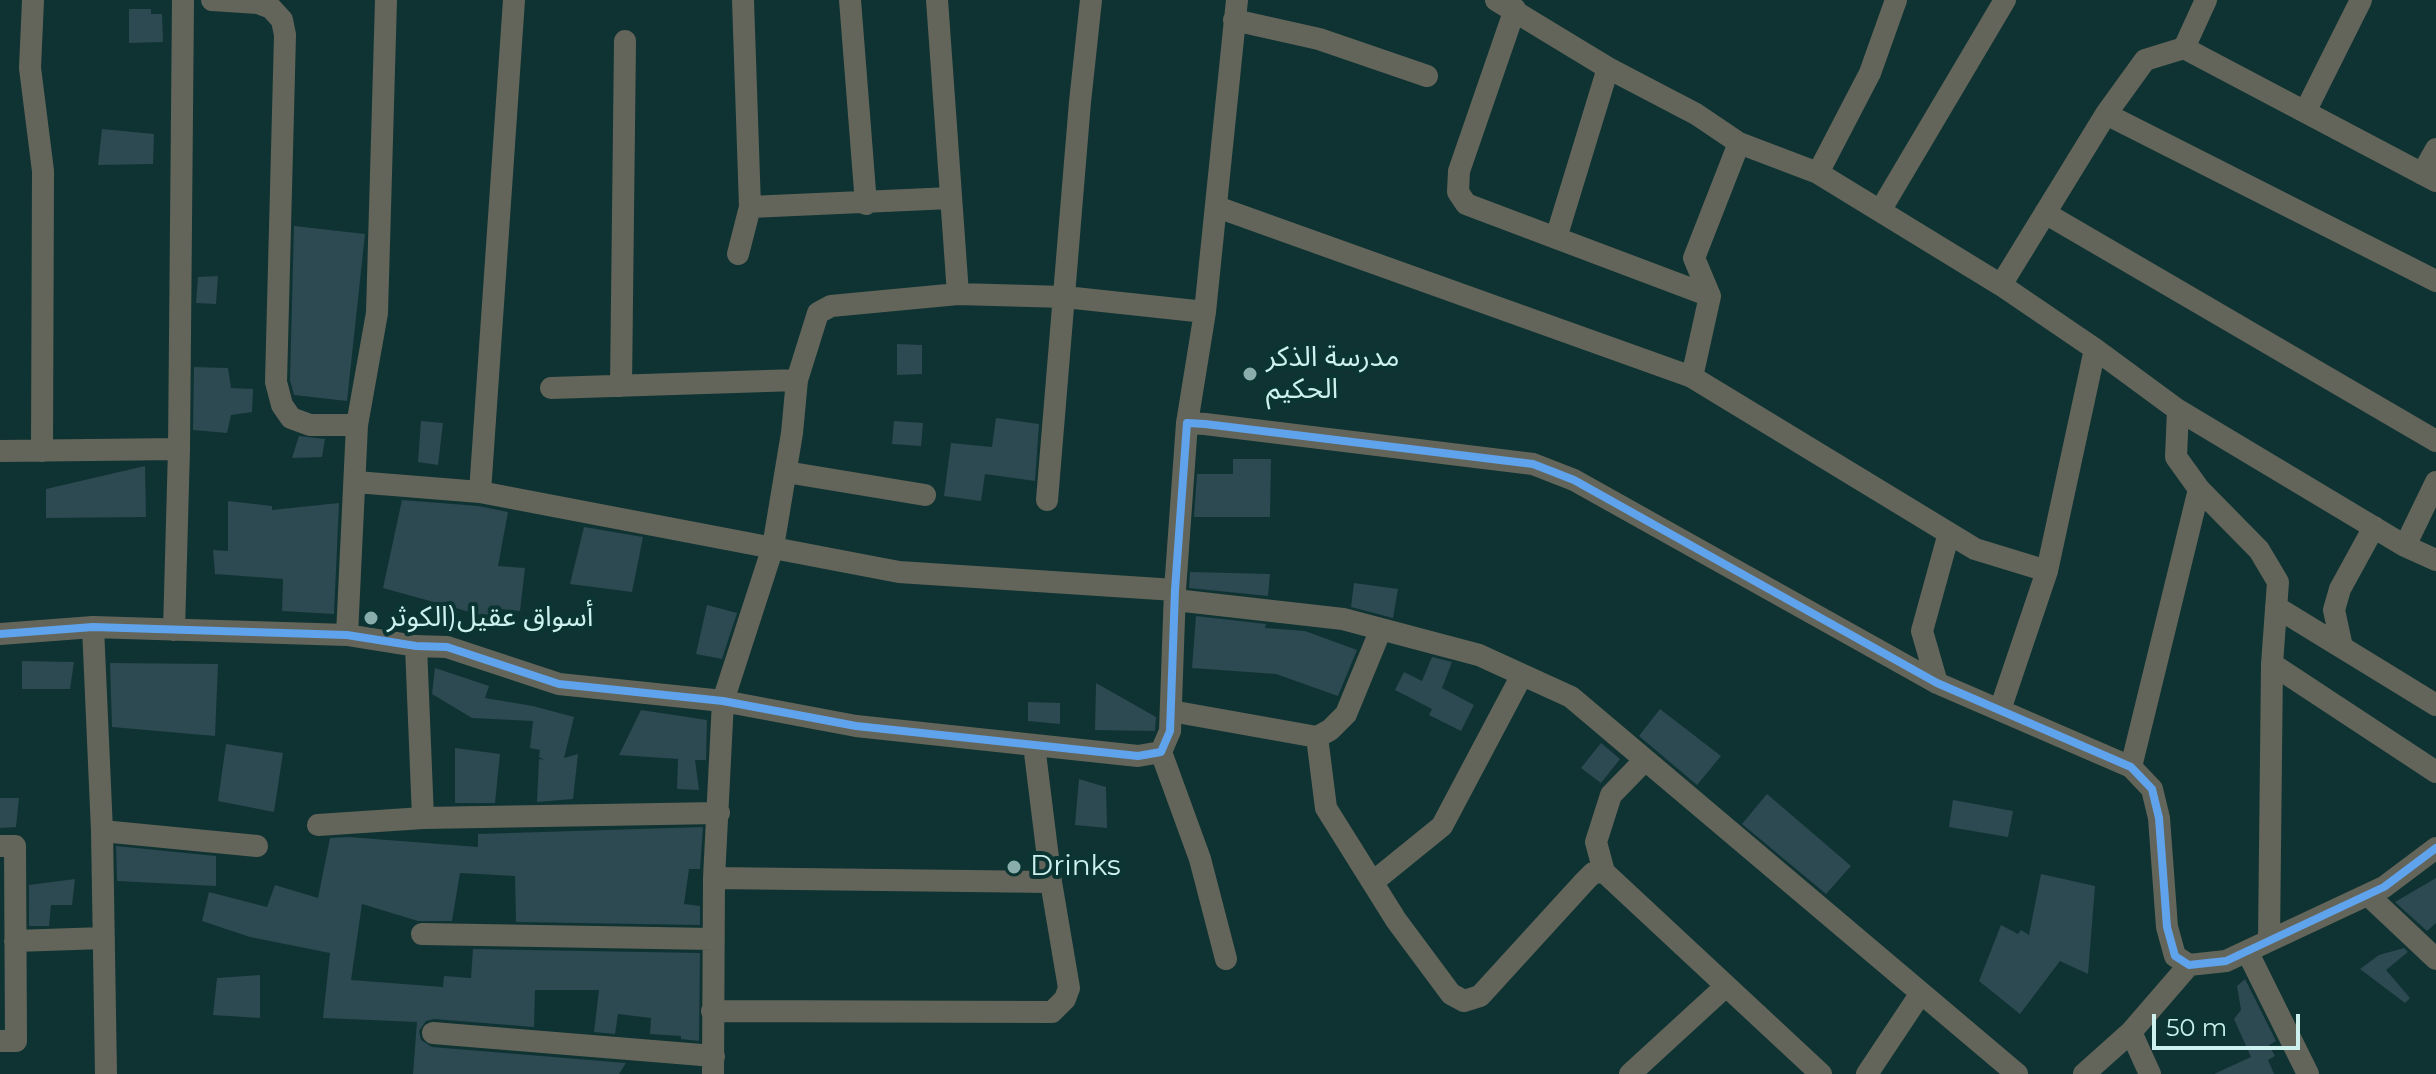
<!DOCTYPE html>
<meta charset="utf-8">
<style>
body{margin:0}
#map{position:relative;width:2436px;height:1074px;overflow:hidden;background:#0f3332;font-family:Montserrat,sans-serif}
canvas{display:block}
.scale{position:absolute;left:2152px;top:1014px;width:148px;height:36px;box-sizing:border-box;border:4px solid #cdf1ee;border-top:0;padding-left:10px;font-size:24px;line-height:28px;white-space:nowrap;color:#cdf1ee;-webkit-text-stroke:6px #0b3533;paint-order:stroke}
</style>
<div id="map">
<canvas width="2436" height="1074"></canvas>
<div class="scale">50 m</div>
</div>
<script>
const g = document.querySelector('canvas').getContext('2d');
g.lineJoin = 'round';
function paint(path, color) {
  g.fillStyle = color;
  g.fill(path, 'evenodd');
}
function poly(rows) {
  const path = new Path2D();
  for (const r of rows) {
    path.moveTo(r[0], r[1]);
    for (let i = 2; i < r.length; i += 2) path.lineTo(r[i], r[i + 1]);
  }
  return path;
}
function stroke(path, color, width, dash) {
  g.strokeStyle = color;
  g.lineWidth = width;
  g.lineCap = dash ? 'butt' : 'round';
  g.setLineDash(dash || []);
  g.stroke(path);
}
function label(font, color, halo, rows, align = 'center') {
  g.font = font + ' Montserrat,"Noto Sans Arabic",sans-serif';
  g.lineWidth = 8;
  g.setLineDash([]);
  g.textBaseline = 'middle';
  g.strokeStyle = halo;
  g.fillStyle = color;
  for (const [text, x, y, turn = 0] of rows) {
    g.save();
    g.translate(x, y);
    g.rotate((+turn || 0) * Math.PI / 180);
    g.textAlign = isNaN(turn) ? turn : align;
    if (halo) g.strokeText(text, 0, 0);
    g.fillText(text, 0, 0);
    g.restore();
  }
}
paint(poly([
 [129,9,151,9,151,14,162,14,163,42,129,43],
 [102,129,154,134,153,164,98,165],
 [294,226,365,234,347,401,294,395,290,380],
 [218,276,216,304,196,303,198,277],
 [897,344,922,345,922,374,897,375],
 [194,367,228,368,231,388,253,389,252,412,231,415,227,433,193,430],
 [996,418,1039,424,1035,481,985,474,981,501,944,496,951,443,992,447],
 [421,421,443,423,438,465,418,462],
 [894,421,923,423,921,446,892,444],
 [299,436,325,439,322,457,292,458],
 [1233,459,1271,459,1270,517,1194,517,1197,474,1233,474],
 [145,466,146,517,46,518,46,489],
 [402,500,478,506,508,512,498,566,525,568,520,611,489,608,488,617,383,588],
 [228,501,272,506,272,510,339,503,334,614,282,611,283,579,215,574,213,550,228,551],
 [584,527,643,537,632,592,570,584],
 [1190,572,1270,574,1268,596,1189,588],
 [1354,583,1398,589,1393,618,1351,607],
 [707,605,737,613,722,659,696,654],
 [1196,616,1266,624,1265,628,1305,631,1357,650,1338,696,1276,674,1192,668],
 [1432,657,1452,662,1442,688,1474,705,1461,731,1429,715,1432,709,1395,690,1404,672,1422,681],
 [22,661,74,662,70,689,22,689],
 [110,663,218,664,215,736,112,727],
 [435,668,489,686,485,698,533,706,574,717,564,758,578,754,573,799,537,802,539,759,544,760,539,757,540,750,530,748,533,721,472,718,432,694],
 [1096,683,1156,717,1155,731,1095,730],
 [1028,702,1060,703,1060,724,1028,721],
 [1660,709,1721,756,1697,785,1639,736],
 [641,710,707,720,706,760,695,760,699,790,677,789,678,759,619,755],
 [1601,743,1620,759,1601,783,1581,768],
 [226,744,283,753,274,812,218,801],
 [455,748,500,754,495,803,455,803],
 [1079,779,1106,787,1107,828,1075,825],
 [1767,794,1851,866,1826,894,1742,824],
 [0,798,19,798,16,827,0,828],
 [1953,800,2013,811,2008,837,1949,827],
 [703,827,700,869,689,869,684,904,700,906,700,925,516,922,515,876,460,873,452,921,418,921,362,904,351,980,443,987,444,976,471,978,473,949,700,953,699,1041,681,1039,681,1036,650,1034,651,1018,618,1014,615,1034,594,1032,599,990,535,990,534,1027,434,1019,426,1021,419,1031,421,1040,432,1047,626,1063,619,1074,413,1074,417,1022,323,1018,330,953,250,937,202,921,209,892,267,907,275,885,318,898,330,838,349,837,478,847,478,834],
 [116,846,216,856,216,886,117,881],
 [2041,874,2095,886,2088,974,2060,961,2020,1014,1979,981,2001,925,2018,934,2021,930,2029,935],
 [2436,878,2436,923,2427,931,2395,902],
 [75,879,72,905,51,905,49,926,29,926,29,885],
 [2404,948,2408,952,2386,970,2410,998,2405,1003,2360,969,2379,955],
 [260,975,260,1018,213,1015,217,978],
 [2245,979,2276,1041,2269,1045,2275,1056,2268,1060,2274,1074,2214,1074,2251,1057,2234,1019,2241,1010,2237,986]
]), '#2d4952');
stroke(poly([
 [33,0,30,68,43,171,42,451],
 [212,0,258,3,271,8,282,20,285,35,276,382,282,405,291,418,310,425,357,425],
 [850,0,866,204],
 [937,0,958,294],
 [1496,0,1608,68,1696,114,1739,143,1818,173,2001,285,2095,349,2047,571,2000,710],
 [1515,9,1459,171,1458,192,1466,204,1710,296],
 [1234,20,1319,39,1427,76],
 [2184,48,2206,0],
 [2305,112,2361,0],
 [2106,114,2436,281],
 [1818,173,1870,73,1896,0],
 [2422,174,2436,149],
 [750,207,951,198],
 [1217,207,1692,377,1975,549,2047,571],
 [1880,211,2005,0],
 [2045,213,2436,441],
 [1556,238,1608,68],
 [738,254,750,207,743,0],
 [2001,285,2106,114,2145,60,2184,48,2436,181],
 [2095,349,2178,410,2405,546,2436,560],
 [1692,377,1710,296,1694,258,1739,143],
 [621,386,625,41],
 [551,388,797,380],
 [2178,410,2176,457,2199,489,2259,550,2278,582,2272,664,2269,941],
 [1187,423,1205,312,1237,0],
 [0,451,179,449],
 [786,472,925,495],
 [356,482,480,492,899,572,1175,590],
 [480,492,514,0],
 [1047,500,1080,102,1091,0],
 [2405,546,2436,482],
 [1175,600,1343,619,1479,655,1571,697,2017,1074],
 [2276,607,2436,705],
 [93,627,102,831,106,1074],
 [174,630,179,449,183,0],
 [0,634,93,627,347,635,416,646,447,647,559,684,723,701,856,726,1138,756,1161,752,1170,731,1175,590,1187,423,1205,424,1533,464,1574,480,1937,683,2131,767,2152,789,2159,818,2167,927,2175,956,2189,965,2226,961,2384,887,2436,848],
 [347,635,357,425,377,313,386,0],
 [416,646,423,818],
 [2342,647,2334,610,2340,589,2374,527],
 [2272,664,2436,772],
 [1937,683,1922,631,1949,533],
 [1171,711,1317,737,1330,730,1346,714,1381,629],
 [1317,737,1326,808,1396,920,1451,994,1464,1001,1480,996,1585,881,1593,873,1604,872,1821,1074],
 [1161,752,1200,859,1226,959],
 [2131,767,2199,489],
 [318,825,423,818,719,813],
 [102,831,257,846],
 [0,846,15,846,16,1041,0,1041],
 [1604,872,1596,842,1611,795,1645,760],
 [714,878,1051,882],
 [1373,882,1442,826,1522,675],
 [2368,895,2436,959],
 [422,934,713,939],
 [15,941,104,938],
 [2247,951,2308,1074],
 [712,1011,1052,1012,1065,999,1069,988,1051,882,1034,745],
 [2131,1032,2150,1074],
 [433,1033,714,1056],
 [713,1074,714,878,723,701,773,547,792,433,797,380,818,313,831,306,958,294,1065,297,1205,312],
 [1630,1074,1726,986],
 [1867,1074,1921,993],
 [2084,1074,2131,1032,2189,965]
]), '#64655a', 22);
stroke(poly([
 [0,634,93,627,347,635,416,646,447,647,559,684,723,701,856,726,1138,756,1161,752,1170,731,1175,590,1187,423,1205,424,1533,464,1574,480,1937,683,2131,767,2152,789,2159,818,2167,927,2175,956,2189,965,2226,961,2384,887,2436,848]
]), '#60a3ed', 8);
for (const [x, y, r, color] of [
 [1250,374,8,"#8aaeac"],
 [371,618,8,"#8aaeac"],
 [1014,867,8,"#8aaeac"]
]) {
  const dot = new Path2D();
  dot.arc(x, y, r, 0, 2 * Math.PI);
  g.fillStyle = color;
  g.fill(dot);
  stroke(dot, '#0b3533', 3);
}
label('28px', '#cdf1ee', '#0b3533', [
 ["مدرسة الذكر",1266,358],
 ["الحكيم",1266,390],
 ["أسواق عقيل(الكوثر",387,618],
 ["Drinks",1030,867]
], 'left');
</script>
